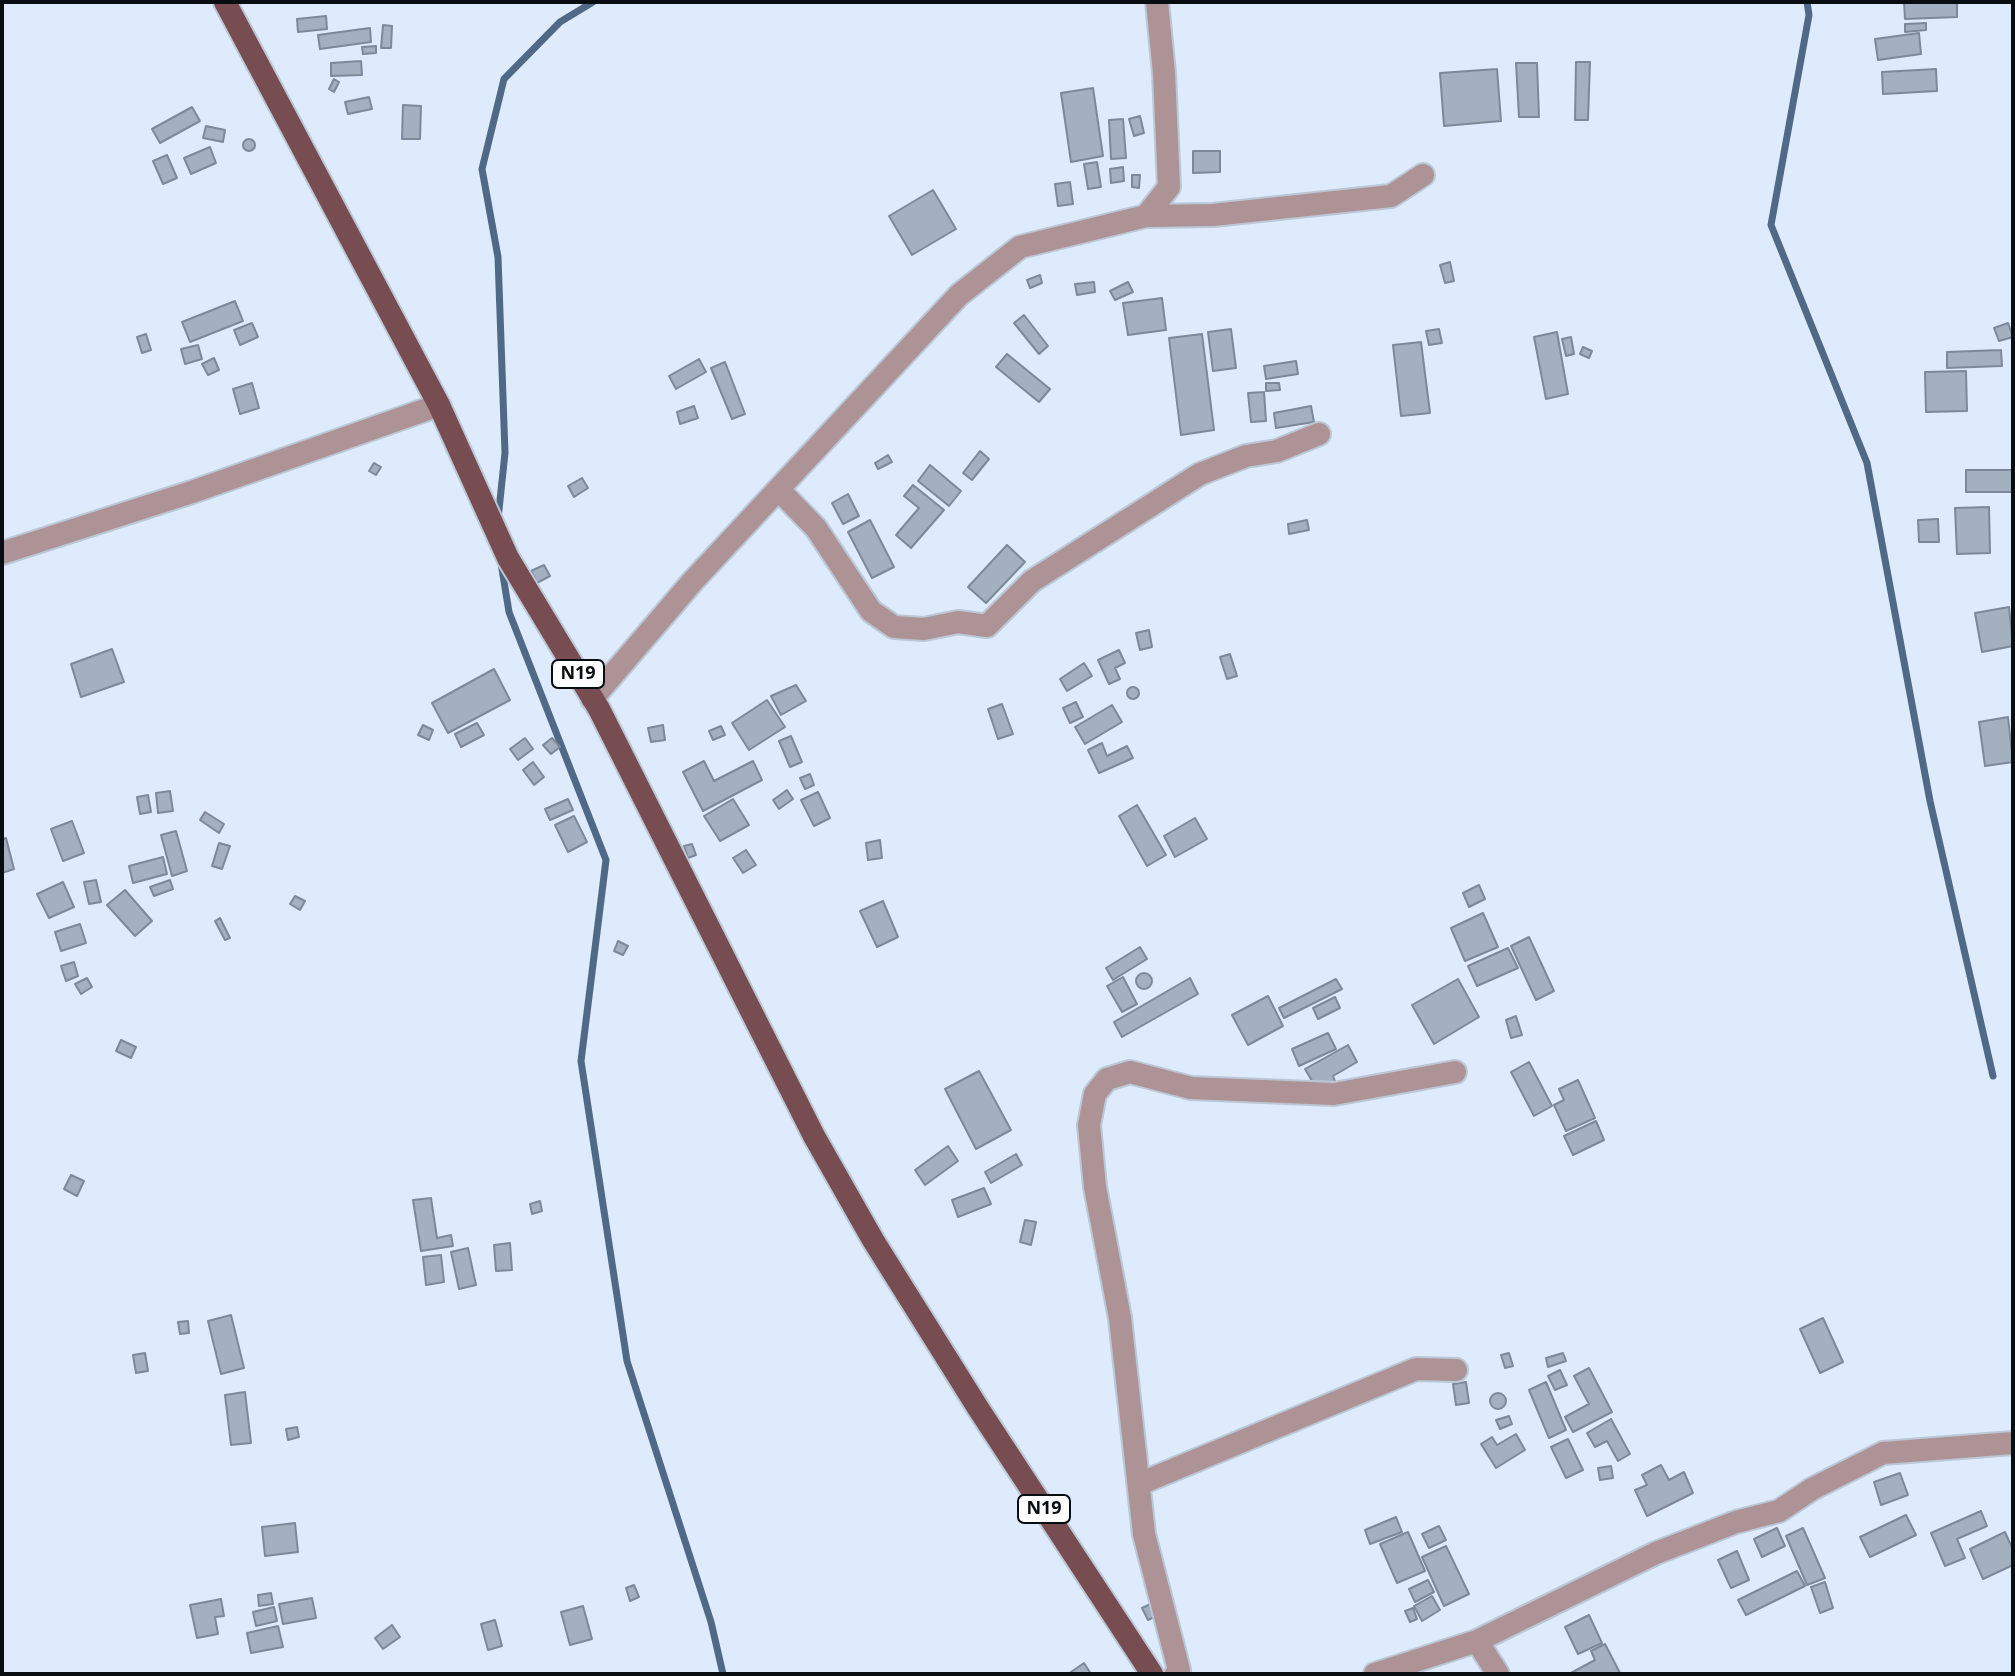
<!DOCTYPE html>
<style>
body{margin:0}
#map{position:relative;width:2015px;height:1676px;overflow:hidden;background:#ddebfc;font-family:"Open Sans",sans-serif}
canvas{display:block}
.frame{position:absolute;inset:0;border:4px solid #080d12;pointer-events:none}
</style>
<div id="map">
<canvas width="2015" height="1676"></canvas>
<div class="frame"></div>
</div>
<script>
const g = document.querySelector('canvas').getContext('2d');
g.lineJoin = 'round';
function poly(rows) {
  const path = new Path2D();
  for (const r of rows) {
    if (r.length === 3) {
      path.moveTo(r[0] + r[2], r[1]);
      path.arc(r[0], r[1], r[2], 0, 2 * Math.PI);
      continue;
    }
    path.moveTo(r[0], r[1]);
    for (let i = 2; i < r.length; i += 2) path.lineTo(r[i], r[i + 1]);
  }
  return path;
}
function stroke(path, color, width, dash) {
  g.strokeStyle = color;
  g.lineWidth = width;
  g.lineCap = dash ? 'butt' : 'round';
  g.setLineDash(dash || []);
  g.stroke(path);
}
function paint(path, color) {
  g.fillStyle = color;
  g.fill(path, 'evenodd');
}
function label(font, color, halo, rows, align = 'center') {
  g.font = font + ' "Open Sans",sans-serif';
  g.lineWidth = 6;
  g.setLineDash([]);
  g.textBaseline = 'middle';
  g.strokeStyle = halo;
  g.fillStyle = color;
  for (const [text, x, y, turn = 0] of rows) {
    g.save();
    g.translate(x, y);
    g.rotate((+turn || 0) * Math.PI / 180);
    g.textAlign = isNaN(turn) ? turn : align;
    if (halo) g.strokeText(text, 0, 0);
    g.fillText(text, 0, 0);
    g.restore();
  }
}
stroke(poly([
 [1807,2,1809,15,1771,225,1867,463,1930,801,1993,1076],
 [498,519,505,453,498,257,482,169,504,79,560,22,593,2],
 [501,563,509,612,606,860,581,1061,627,1361,711,1622,723,1674]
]), '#506986', 7);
const building = poly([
 [1904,2,1957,2,1957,17,1905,19,1904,2],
 [326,16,327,29,298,32,297,19,326,16],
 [1926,23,1926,30,1905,32,1905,24,1926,23],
 [383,25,392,26,391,48,381,48,383,25],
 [370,28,371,42,320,49,318,35,370,28],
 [1919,33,1921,54,1878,60,1875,39,1919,33],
 [376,46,376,53,363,54,362,47,376,46],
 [361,61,362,75,331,76,331,63,361,61],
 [1576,62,1590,62,1588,120,1575,120,1576,62],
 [1516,63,1537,63,1539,117,1519,117,1516,63],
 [1497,69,1501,121,1444,126,1440,73,1497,69],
 [1936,69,1937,91,1883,94,1882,72,1936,69],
 [334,79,339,82,334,92,329,89,334,79],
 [1093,88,1103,156,1071,162,1061,93,1093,88],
 [369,97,372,109,348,114,345,102,369,97],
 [403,105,421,106,420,139,402,139,403,105],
 [192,107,200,121,160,143,152,129,192,107],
 [1140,116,1144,133,1134,136,1129,119,1140,116],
 [1123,119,1126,158,1111,159,1109,120,1123,119],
 [206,126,225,130,223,142,203,138,206,126],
 [249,145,6],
 [210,147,216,163,191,174,184,158,210,147],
 [1193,151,1220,151,1220,172,1193,173,1193,151],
 [167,155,177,178,163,184,153,161,167,155],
 [1097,162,1101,187,1088,189,1084,164,1097,162],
 [1123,167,1124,181,1111,183,1110,169,1123,167],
 [1132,175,1140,175,1139,188,1132,187,1132,175],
 [1070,182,1073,204,1058,206,1055,184,1070,182],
 [933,190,956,229,912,255,889,216,933,190],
 [1450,262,1454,281,1445,283,1440,265,1450,262],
 [1040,275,1042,283,1030,288,1027,280,1040,275],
 [1094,282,1095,292,1077,295,1075,284,1094,282],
 [1128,282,1133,292,1115,300,1110,291,1128,282],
 [1162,298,1166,330,1128,335,1123,303,1162,298],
 [235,301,243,321,190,342,182,322,235,301],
 [1024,315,1048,346,1039,354,1014,323,1024,315],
 [252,323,258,337,240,345,234,330,252,323],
 [2008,323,2013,337,1999,341,1994,328,2008,323],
 [1231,329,1236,368,1213,371,1208,332,1231,329],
 [1439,329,1442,343,1429,345,1426,331,1439,329],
 [1557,332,1568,394,1546,399,1534,337,1557,332],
 [146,334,151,350,142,353,137,337,146,334],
 [1202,334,1214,430,1181,435,1169,338,1202,334],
 [1571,337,1574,354,1566,356,1562,339,1571,337],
 [1421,342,1430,413,1401,416,1393,345,1421,342],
 [198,345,202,359,185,364,181,349,198,345],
 [1583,347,1592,351,1589,358,1580,354,1583,347],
 [2001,350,2002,366,1947,368,1947,352,2001,350],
 [1007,354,1050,389,1039,402,996,367,1007,354],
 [214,358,219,370,208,375,202,364,214,358],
 [699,359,706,372,676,389,669,376,699,359],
 [1296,361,1298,374,1266,379,1264,366,1296,361],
 [725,362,745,414,732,419,711,368,725,362],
 [1966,371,1967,411,1926,412,1925,372,1966,371],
 [252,383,259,408,240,414,233,389,252,383],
 [1266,383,1279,383,1280,390,1266,391,1266,383],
 [1264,392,1266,421,1251,422,1248,393,1264,392],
 [694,406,698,418,680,424,677,412,694,406],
 [1311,406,1314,422,1276,428,1274,413,1311,406],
 [980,451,989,459,972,480,963,473,980,451],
 [888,455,892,462,878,469,875,463,888,455],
 [374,463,381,467,376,475,369,471,374,463],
 [930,465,961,491,949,506,918,481,930,465],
 [1966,470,2013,470,2013,492,1966,492,1966,470],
 [582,478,588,488,574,497,568,486,582,478],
 [913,485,944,510,911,548,896,535,919,508,904,496,913,485],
 [848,494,859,516,843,524,832,503,848,494],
 [1989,507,1990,553,1957,554,1955,508,1989,507],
 [1938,519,1939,542,1919,542,1918,520,1938,519],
 [870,520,894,567,872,578,848,532,870,520],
 [1307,520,1309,530,1289,534,1288,524,1307,520],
 [1007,545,1025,562,986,603,968,587,1007,545],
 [544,565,550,576,537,583,531,571,544,565],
 [2009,607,2013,646,1982,652,1975,613,2009,607],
 [1149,630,1152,647,1140,650,1136,633,1149,630],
 [112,649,124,682,81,697,71,664,112,649],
 [1119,650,1125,663,1115,668,1120,679,1109,684,1098,660,1119,650],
 [1230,654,1237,676,1227,679,1220,657,1230,654],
 [1084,663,1092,676,1067,691,1060,679,1084,663],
 [494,669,510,700,448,733,432,703,494,669],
 [796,685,806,701,781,715,771,696,796,685],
 [1133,693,6],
 [767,700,785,727,749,750,732,723,767,700],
 [1076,702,1083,717,1070,723,1063,708,1076,702],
 [1002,704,1013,734,998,739,988,709,1002,704],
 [1112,705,1122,722,1085,744,1075,727,1112,705],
 [2008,717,2013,762,1985,766,1979,722,2008,717],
 [477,723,484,735,461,747,455,734,477,723],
 [423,725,433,730,429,740,418,735,423,725],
 [663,725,665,740,651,742,648,728,663,725],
 [721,726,725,735,713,740,709,731,721,726],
 [791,736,802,762,790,767,779,741,791,736],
 [525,738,533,749,518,760,510,749,525,738],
 [552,738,560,747,551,754,543,745,552,738],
 [1102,743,1107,756,1127,746,1133,758,1099,773,1088,750,1102,743],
 [704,761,714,781,753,761,762,780,703,811,683,772,704,761],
 [533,762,544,777,534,785,523,770,533,762],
 [810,774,814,785,805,789,800,778,810,774],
 [787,790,793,799,779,809,773,800,787,790],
 [170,791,173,811,158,813,156,793,170,791],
 [818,792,830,818,814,826,801,800,818,792],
 [148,795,151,812,140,814,137,797,148,795],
 [568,799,573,810,550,820,545,809,568,799],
 [733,799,749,825,720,841,704,816,733,799],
 [1137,805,1166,855,1147,866,1119,816,1137,805],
 [205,812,224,824,219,833,200,820,205,812],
 [574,816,587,842,568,852,555,825,574,816],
 [1195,818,1207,839,1175,857,1164,836,1195,818],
 [72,821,84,853,63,861,51,829,72,821],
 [176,831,187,871,172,876,161,835,176,831],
 [6,838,14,869,2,873,2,840,6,838],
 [880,840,882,858,868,860,866,843,880,840],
 [219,843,230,846,222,869,212,866,219,843],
 [692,844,696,855,688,858,684,846,692,844],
 [746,850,756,865,743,873,733,858,746,850],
 [163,857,167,874,133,883,129,866,163,857],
 [96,880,101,902,89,904,84,882,96,880],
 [170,880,173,889,154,896,150,887,170,880],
 [63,882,74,907,49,918,37,894,63,882],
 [1479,885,1485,899,1469,907,1463,893,1479,885],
 [125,890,152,921,135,936,107,905,125,890],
 [295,896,305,901,300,910,290,904,295,896],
 [883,901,898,937,877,947,860,911,883,901],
 [1483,913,1498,947,1465,961,1451,928,1483,913],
 [220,918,230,938,225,940,215,921,220,918],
 [80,924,86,943,61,951,55,932,80,924],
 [1529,937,1554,991,1536,1000,1511,946,1529,937],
 [618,941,628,946,623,955,614,951,618,941],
 [1140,947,1147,959,1113,980,1106,968,1140,947],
 [1508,948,1518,968,1477,986,1468,966,1508,948],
 [74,962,78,976,66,981,61,966,74,962],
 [1144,981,8],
 [1123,977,1137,1004,1122,1012,1107,986,1123,977],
 [87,978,92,987,81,994,75,984,87,978],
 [1190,978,1198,994,1122,1037,1114,1022,1190,978],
 [1336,979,1342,989,1284,1018,1279,1008,1336,979],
 [1458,979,1479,1017,1434,1044,1412,1005,1458,979],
 [1268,996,1283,1026,1248,1045,1232,1015,1268,996],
 [1335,997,1340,1008,1318,1019,1313,1008,1335,997],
 [1516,1016,1522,1035,1511,1038,1506,1020,1516,1016],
 [1328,1033,1336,1049,1299,1066,1292,1049,1328,1033],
 [121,1040,136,1047,131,1058,116,1051,121,1040],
 [1348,1045,1357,1062,1333,1076,1335,1081,1318,1091,1305,1069,1348,1045],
 [1529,1062,1552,1106,1534,1116,1511,1072,1529,1062],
 [979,1071,1011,1130,976,1149,945,1089,979,1071],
 [1578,1080,1595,1118,1566,1131,1554,1105,1564,1100,1559,1089,1578,1080],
 [1596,1121,1604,1140,1573,1155,1564,1136,1596,1121],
 [948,1146,958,1161,925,1185,915,1170,948,1146],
 [1016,1154,1022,1165,991,1183,985,1172,1016,1154],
 [71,1175,84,1181,77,1196,64,1189,71,1175],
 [984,1188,991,1204,958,1217,952,1200,984,1188],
 [431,1198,437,1238,451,1235,453,1246,421,1251,413,1200,431,1198],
 [540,1201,542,1211,532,1214,530,1204,540,1201],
 [1025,1220,1036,1222,1031,1245,1020,1242,1025,1220],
 [510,1243,512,1270,496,1271,494,1245,510,1243],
 [468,1248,476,1285,459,1289,451,1252,468,1248],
 [441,1255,444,1282,426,1285,423,1257,441,1255],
 [231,1315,244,1368,221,1374,208,1321,231,1315],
 [1823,1318,1843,1362,1820,1373,1800,1329,1823,1318],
 [188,1321,189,1333,180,1334,178,1322,188,1321],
 [145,1353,148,1371,136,1373,133,1355,145,1353],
 [1509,1353,1513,1366,1505,1368,1501,1355,1509,1353],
 [1563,1353,1566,1361,1548,1367,1546,1358,1563,1353],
 [1589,1368,1612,1412,1573,1432,1565,1417,1589,1404,1574,1376,1589,1368],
 [1560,1370,1567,1385,1555,1390,1548,1376,1560,1370],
 [1466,1382,1469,1403,1456,1405,1453,1384,1466,1382],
 [1546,1382,1566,1430,1549,1438,1529,1390,1546,1382],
 [245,1392,251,1443,231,1445,225,1395,245,1392],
 [1498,1401,8],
 [1509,1416,1512,1424,1500,1429,1496,1420,1509,1416],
 [1611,1419,1630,1454,1618,1461,1607,1441,1595,1447,1587,1433,1611,1419],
 [297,1427,299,1437,288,1440,286,1429,297,1427],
 [1516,1434,1525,1450,1496,1468,1481,1444,1492,1437,1497,1445,1516,1434],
 [1568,1439,1583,1470,1566,1478,1551,1447,1568,1439],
 [1661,1465,1669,1480,1684,1472,1693,1493,1647,1516,1635,1490,1647,1485,1642,1475,1661,1465],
 [1611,1466,1613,1478,1600,1480,1598,1468,1611,1466],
 [1900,1473,1908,1495,1881,1505,1874,1482,1900,1473],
 [1981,1511,1987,1526,1957,1539,1965,1558,1945,1566,1931,1533,1981,1511],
 [1906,1515,1916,1535,1870,1557,1860,1537,1906,1515],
 [1396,1517,1402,1532,1370,1544,1365,1530,1396,1517],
 [295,1523,298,1552,265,1556,262,1527,295,1523],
 [1439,1526,1446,1540,1429,1548,1422,1534,1439,1526],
 [1777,1528,1785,1546,1762,1557,1754,1539,1777,1528],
 [1803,1528,1825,1578,1807,1585,1786,1536,1803,1528],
 [1408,1532,1425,1571,1397,1583,1380,1544,1408,1532],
 [2005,1532,2013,1550,2013,1565,1983,1579,1970,1549,2005,1532],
 [1446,1546,1469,1594,1444,1606,1422,1557,1446,1546],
 [1737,1551,1749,1580,1731,1588,1718,1560,1737,1551],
 [1797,1571,1805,1586,1746,1615,1738,1600,1797,1571],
 [1428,1580,1434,1592,1415,1602,1409,1589,1428,1580],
 [1825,1582,1833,1608,1820,1613,1811,1587,1825,1582],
 [634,1585,639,1597,630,1601,626,1588,634,1585],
 [271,1593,273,1604,259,1606,258,1595,271,1593],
 [1432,1596,1440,1610,1422,1621,1414,1606,1432,1596],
 [312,1598,316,1618,283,1624,279,1604,312,1598],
 [221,1599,224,1616,215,1617,218,1634,197,1638,190,1605,221,1599],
 [1157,1601,1163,1613,1148,1620,1142,1608,1157,1601],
 [583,1606,592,1639,570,1645,561,1612,583,1606],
 [274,1607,277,1621,256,1626,253,1612,274,1607],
 [1413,1608,1417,1619,1410,1622,1405,1611,1413,1608],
 [1589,1615,1602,1643,1578,1654,1565,1627,1589,1615],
 [495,1620,502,1646,488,1650,481,1624,495,1620],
 [392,1625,400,1637,383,1649,375,1638,392,1625],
 [278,1626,283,1647,251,1653,247,1633,278,1626],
 [1605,1644,1620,1673,1569,1674,1595,1660,1591,1651,1605,1644],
 [1084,1663,1091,1674,1068,1674,1084,1663]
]);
paint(building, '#a2b0c0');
stroke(building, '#7d8999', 2);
const minor = poly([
 [1146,216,1213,215,1391,196,1423,175],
 [779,490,816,528,871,611,894,627,924,629,958,622,987,626,1032,581,1200,474,1246,456,1277,451,1319,434],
 [2,553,192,492,439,405],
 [592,699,693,581,959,295,1020,247,1146,216,1169,187,1164,73,1157,2],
 [1139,1484,1416,1369,1456,1370],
 [1477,1641,1498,1674],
 [1176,1674,1179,1670,1144,1534,1120,1318,1095,1187,1089,1125,1095,1094,1107,1079,1130,1072,1191,1088,1334,1094,1455,1072],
 [1375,1674,1477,1641,1656,1553,1736,1522,1779,1511,1812,1489,1883,1453,2013,1443]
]);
const primary = poly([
 [225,2,439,405,508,558,599,709,814,1136,873,1240,978,1408,1152,1674]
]);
stroke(minor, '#bbc7d7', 26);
stroke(primary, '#bbc7d7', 26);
stroke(minor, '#ad9395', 22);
stroke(primary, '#784d51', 22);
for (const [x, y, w] of [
 [578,674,52],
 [1044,1509,52]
]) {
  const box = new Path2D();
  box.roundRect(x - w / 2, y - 14, w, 28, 6);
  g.fillStyle = '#fff';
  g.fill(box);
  stroke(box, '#080d12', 2);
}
label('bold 18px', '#080d12', null, [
 ["N19",578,674],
 ["N19",1044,1509]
]);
</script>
